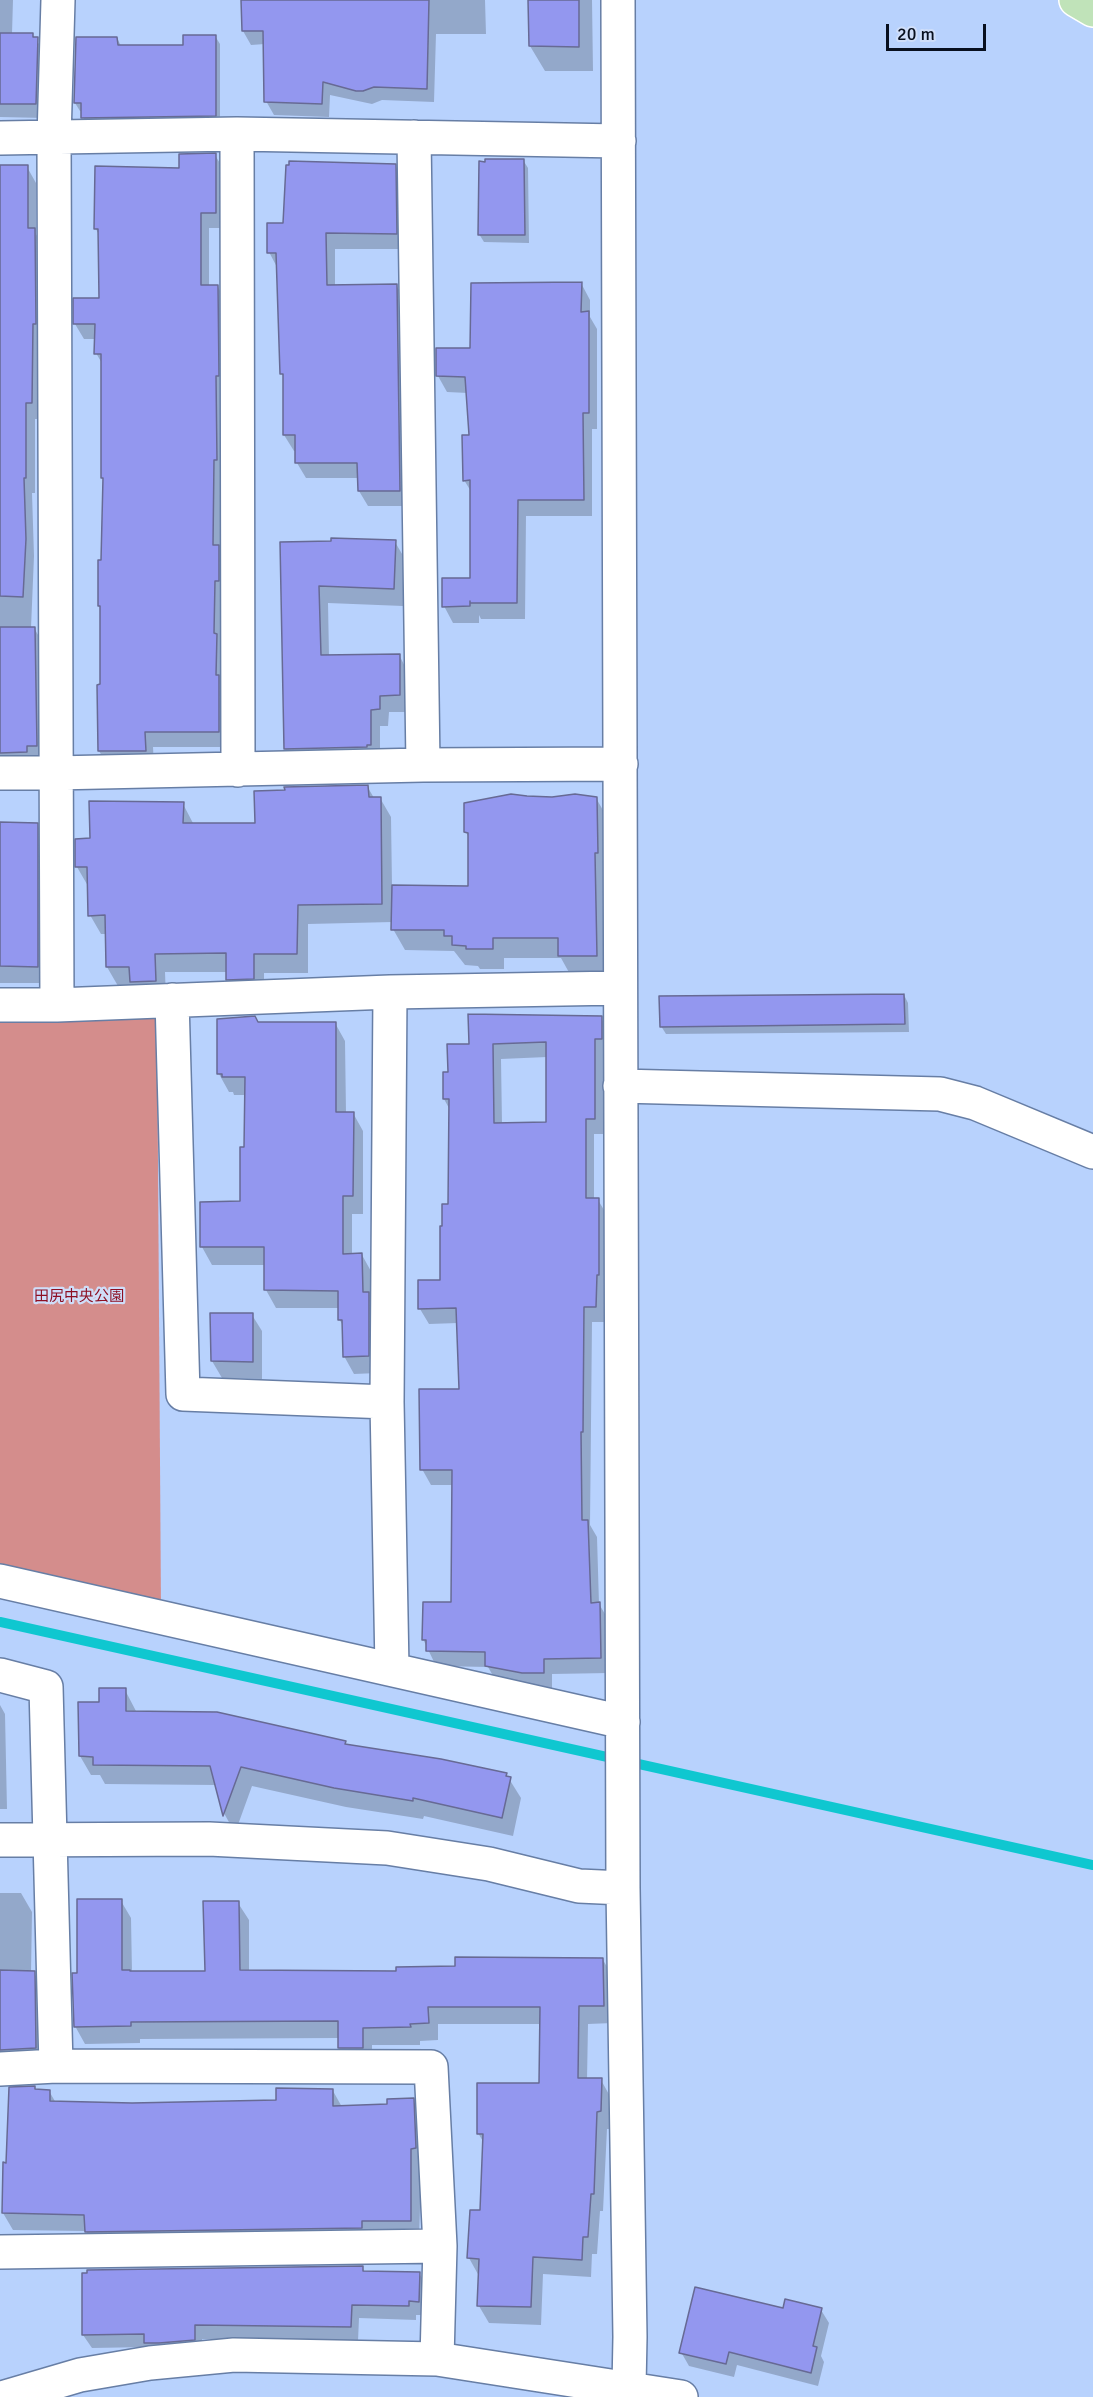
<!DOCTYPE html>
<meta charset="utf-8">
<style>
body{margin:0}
#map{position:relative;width:1093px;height:2397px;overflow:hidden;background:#b8d2fd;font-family:Signika,sans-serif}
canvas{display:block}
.scale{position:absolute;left:886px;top:24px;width:100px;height:27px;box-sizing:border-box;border:3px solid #08101f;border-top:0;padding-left:8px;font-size:18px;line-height:21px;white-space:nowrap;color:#08101f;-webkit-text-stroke:4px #cfdef9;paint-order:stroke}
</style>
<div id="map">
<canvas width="1093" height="2397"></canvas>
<div class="scale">20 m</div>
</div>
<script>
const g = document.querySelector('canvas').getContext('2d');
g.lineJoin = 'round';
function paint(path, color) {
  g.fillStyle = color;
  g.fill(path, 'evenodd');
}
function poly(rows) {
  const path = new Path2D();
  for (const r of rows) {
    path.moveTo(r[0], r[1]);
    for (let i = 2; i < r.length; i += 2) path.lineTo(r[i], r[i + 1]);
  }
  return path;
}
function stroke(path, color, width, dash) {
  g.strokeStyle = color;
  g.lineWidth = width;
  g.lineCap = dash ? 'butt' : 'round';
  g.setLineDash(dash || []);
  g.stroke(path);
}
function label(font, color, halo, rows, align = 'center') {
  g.font = font + ' Signika,"Noto Sans JP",sans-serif';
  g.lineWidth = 4.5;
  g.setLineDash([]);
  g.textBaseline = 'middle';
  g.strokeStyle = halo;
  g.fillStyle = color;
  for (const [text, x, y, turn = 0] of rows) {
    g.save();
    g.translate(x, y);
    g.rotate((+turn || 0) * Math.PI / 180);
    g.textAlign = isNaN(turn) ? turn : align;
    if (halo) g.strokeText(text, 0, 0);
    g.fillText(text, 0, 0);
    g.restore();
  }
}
paint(poly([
 [0,1016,157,1016,161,1610,0,1579]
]), '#d48d8c');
paint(poly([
 [0,0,13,0,12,34,32,34,46,54,44,118,0,117],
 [243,0,485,0,486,34,436,34,434,102,382,100,372,104,330,95,329,117,274,115,266,101,265,44,251,45,243,31],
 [530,0,592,0,593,71,545,71,530,46],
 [215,36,220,44,220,123,87,125,83,117,83,111,80,111,75,103,77,38,117,38,121,46,184,46],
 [215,155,224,170,224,228,209,228,209,287,218,287,226,302,221,552,227,562,227,747,153,747,154,765,108,766,99,751,102,609,100,605,104,481,102,478,103,365,96,353,96,339,84,339,75,324,101,299,99,235,96,229,180,169],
 [523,160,528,168,529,243,484,242,479,234],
 [395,166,404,181,405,249,335,249,335,286,396,285,406,301,409,506,368,506,359,491,359,478,306,478,297,463,297,451,294,451,284,435,284,378,282,374,278,269,269,252,285,224],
 [0,167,27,167,36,183,36,234,43,246,41,419,35,419,35,493,32,493,34,556,31,628,34,628,44,645,46,762,0,769],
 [581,283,590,300,590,317,597,329,597,429,592,429,592,516,526,516,525,619,481,619,479,615,479,623,453,623,444,606,472,580,472,493,464,480,471,436,468,393,447,392,438,376,471,350],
 [395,542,405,559,403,606,328,603,329,656,399,655,408,672,409,712,389,712,388,726,380,726,380,762,295,766,285,749,282,543],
 [367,786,374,798,380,798,391,817,392,886,470,888,469,838,466,832,527,798,596,798,608,819,608,976,571,976,561,958,504,958,504,969,480,969,478,966,465,965,454,951,405,950,393,929,393,922,308,924,308,973,264,973,264,997,239,998,228,979,228,972,165,972,166,1000,134,986,118,986,107,967,107,934,101,934,90,915,88,886,77,867,91,839,183,804,194,825,256,825],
 [0,823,37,824,46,840,46,983,0,983],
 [904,995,908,1003,909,1032,666,1034,661,1026],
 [601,1018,610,1033,610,1054,603,1054,603,1134,594,1134,594,1200,598,1200,607,1215,604,1322,592,1322,590,1525,597,1537,599,1604,608,1619,609,1673,552,1674,552,1688,532,1688,496,1681,488,1667,436,1666,423,1639,452,1603,453,1485,431,1485,422,1469,461,1390,458,1323,429,1324,420,1309,441,1281,443,1228,449,1206,450,1110,444,1099,449,1074,470,1046],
 [547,1057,547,1124,502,1124,501,1059],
 [335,1023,345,1041,346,1113,353,1113,363,1131,363,1214,352,1214,352,1255,362,1255,372,1273,378,1373,354,1374,344,1356,344,1327,339,1319,339,1308,276,1308,266,1290,266,1265,212,1265,202,1247,202,1203,241,1203,246,1149,246,1095,234,1095,233,1092,229,1092,219,1074,258,1024],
 [252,1315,262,1331,262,1379,222,1378,212,1361],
 [125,1690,137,1713,345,1742,347,1745,506,1774,521,1798,513,1836,424,1816,423,1819,346,1807,252,1786,235,1833,225,1815,216,1785,105,1784,100,1775,91,1775,80,1756,101,1703],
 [0,1705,5,1714,7,1809,0,1809],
 [0,1893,21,1893,32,1912,31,1973,34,1973,45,1992,46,2067,0,2068],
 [121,1901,131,1918,132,1973,206,1973,238,1903,249,1920,249,1971,397,1973,603,1960,613,1977,613,2023,588,2024,587,2080,601,2080,611,2098,611,2129,607,2129,603,2211,600,2211,597,2254,592,2254,591,2277,543,2274,541,2325,489,2323,479,2306,479,2276,469,2258,482,2212,484,2143,478,2133,541,2085,541,2024,438,2024,438,2040,420,2041,420,2045,372,2045,372,2065,349,2065,339,2048,339,2038,140,2039,140,2043,85,2044,75,2026,79,1974],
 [36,2091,49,2091,56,2103,132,2104,277,2102,333,2091,342,2107,389,2106,413,2100,423,2117,419,2238,96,2249,86,2231,13,2230,3,2213,8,2164],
 [362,2267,365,2272,419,2273,427,2287,427,2315,416,2315,416,2320,359,2318,358,2341,202,2339,202,2354,148,2347,92,2348,83,2335],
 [784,2310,821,2310,829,2323,821,2356,824,2362,818,2386,737,2365,734,2377,689,2366,681,2352]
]), '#0003');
stroke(poly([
 [0,1622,1093,1865]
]), '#0fc7d0', 10);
const building = poly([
 [241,0,429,0,427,89,374,87,363,91,356,91,323,82,322,104,264,102,263,31,242,31,241,0],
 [528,0,579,0,579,47,529,46,528,0],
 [0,33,33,33,33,37,38,37,36,104,0,104,0,33],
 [183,35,216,35,216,116,81,118,81,103,74,103,76,37,117,37,118,45,183,45,183,35],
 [216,153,216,213,201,213,201,285,218,285,219,376,216,376,217,460,214,460,213,545,219,545,219,581,215,581,214,633,217,634,216,675,219,675,219,732,145,732,146,751,98,751,97,685,100,684,100,606,98,606,98,560,101,560,103,478,101,478,101,354,94,354,95,324,73,324,73,298,99,298,98,229,94,229,95,166,179,168,179,154,216,153],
 [485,159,524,159,525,235,478,235,479,161,485,162,485,159],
 [289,161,396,164,397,234,326,233,327,285,397,284,400,491,358,491,357,463,295,463,295,435,283,435,283,374,280,374,276,253,267,253,267,223,283,223,286,165,289,165,289,161],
 [0,165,28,165,28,228,35,228,36,324,33,324,32,403,26,403,26,478,24,478,26,539,23,597,0,596,0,165],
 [582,282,581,312,589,311,589,413,583,413,584,500,518,500,517,603,470,603,470,601,470,606,442,607,442,578,470,578,470,480,463,481,462,435,469,435,465,377,436,376,436,348,470,348,471,283,582,282],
 [331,538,396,540,394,589,319,586,321,655,400,654,400,695,380,696,380,709,371,710,371,745,367,745,367,747,284,749,280,542,331,541,331,538],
 [0,627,35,627,37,746,27,746,27,752,0,753,0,627],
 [368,785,369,797,381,797,382,904,298,905,297,954,254,954,254,979,226,980,226,953,155,954,156,981,130,982,129,967,106,967,105,915,88,916,87,867,75,867,75,839,90,838,89,801,184,802,183,823,255,823,254,791,285,790,284,787,368,785],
 [511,794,527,796,552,797,575,794,597,797,598,853,595,853,597,956,558,956,558,938,493,938,493,949,466,949,466,946,452,945,452,936,444,936,444,930,391,930,392,885,468,886,468,833,464,832,464,803,511,794],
 [0,822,38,823,38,967,0,966,0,822],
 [904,994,905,1024,660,1027,659,996,904,994],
 [468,1014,602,1016,602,1039,595,1039,595,1119,586,1119,586,1198,599,1198,599,1275,597,1275,596,1307,584,1307,583,1432,581,1432,582,1520,588,1520,591,1603,600,1602,601,1658,544,1659,544,1673,522,1673,485,1666,485,1652,426,1651,426,1640,422,1640,423,1602,451,1602,452,1470,420,1470,419,1389,459,1389,456,1308,418,1309,418,1280,440,1280,440,1226,442,1226,442,1204,448,1204,449,1099,443,1099,443,1072,448,1072,447,1044,469,1044,468,1014],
 [546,1042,546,1122,494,1123,493,1044,546,1042],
 [255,1016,258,1022,336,1022,336,1112,354,1112,353,1196,343,1196,343,1254,362,1253,363,1292,369,1292,369,1356,343,1357,342,1320,338,1320,338,1291,264,1290,264,1247,200,1247,200,1202,240,1201,240,1147,244,1147,245,1077,222,1077,222,1074,217,1074,217,1019,255,1016],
 [210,1313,253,1313,253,1362,211,1361,210,1313],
 [99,1688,126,1688,126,1711,217,1712,346,1741,345,1744,441,1759,507,1773,506,1776,511,1777,502,1818,413,1798,413,1801,334,1788,241,1767,223,1816,210,1766,93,1765,93,1757,79,1756,78,1702,99,1702,99,1688],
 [77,1899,122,1899,122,1970,130,1970,130,1971,205,1971,203,1901,239,1901,240,1970,396,1971,396,1967,455,1966,455,1957,603,1958,604,2006,579,2006,578,2078,602,2078,601,2111,597,2112,594,2194,591,2194,588,2237,583,2237,582,2260,533,2257,531,2307,477,2306,479,2259,467,2258,470,2210,480,2210,483,2134,477,2134,477,2083,539,2083,540,2007,428,2007,429,2023,410,2024,411,2027,363,2028,363,2048,338,2048,338,2021,131,2022,131,2026,74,2027,72,1973,77,1973,77,1899],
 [0,1970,35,1971,36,2048,0,2050,0,1970],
 [35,2086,35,2089,50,2090,50,2101,132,2103,276,2100,276,2088,333,2089,333,2106,387,2104,387,2099,414,2098,416,2148,411,2149,411,2221,362,2221,362,2228,85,2232,84,2215,2,2213,3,2162,6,2163,9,2087,35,2086],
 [363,2266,363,2271,420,2272,419,2302,409,2301,409,2306,352,2305,351,2327,195,2325,195,2340,159,2343,144,2343,144,2334,82,2335,82,2273,87,2273,87,2270,363,2266],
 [695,2287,783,2308,785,2299,822,2308,813,2346,817,2347,811,2373,729,2352,726,2364,679,2353,695,2287]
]);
paint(building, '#9397ef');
stroke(building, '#676a94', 1.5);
const minor = poly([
 [618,0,623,1888,630,2337,629,2387,626,2397],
 [237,134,238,770],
 [414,137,423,765],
 [0,138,237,134,619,141],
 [0,773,55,773,423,765,621,764],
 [390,992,387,1402,392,1669],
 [172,1000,183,1394,387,1402],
 [0,1005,57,1005,390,992,620,988],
 [57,1005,54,138,58,0],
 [620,1086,940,1094,975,1103,1093,1152],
 [0,1581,623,1722],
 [0,1675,46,1687,56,2066,0,2069],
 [0,1840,209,1839,387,1848,489,1864,579,1886,623,1888],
 [56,2066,431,2067,440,2246,437,2359],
 [0,2252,440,2246],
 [5,2397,80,2375,150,2363,234,2355,437,2359,681,2397]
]);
const major = poly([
 [1076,0,1093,10]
]);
stroke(minor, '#677ea5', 36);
stroke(major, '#fff', 36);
stroke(minor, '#fff', 33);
stroke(major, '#c0e3b9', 33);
label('15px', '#8d0f23', '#cfdef9', [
 ["田尻中央公園",79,1297]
]);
</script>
